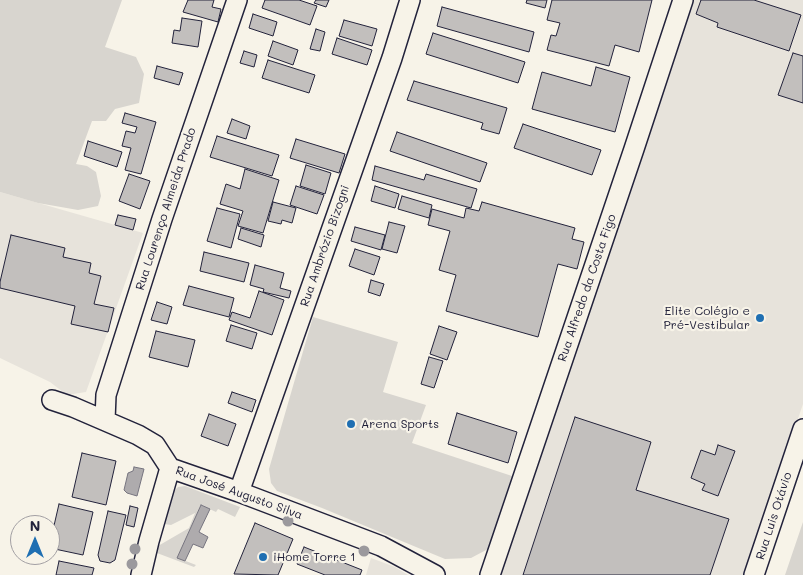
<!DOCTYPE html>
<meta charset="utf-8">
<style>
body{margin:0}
#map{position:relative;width:803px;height:575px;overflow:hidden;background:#f7f3e8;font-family:Mali,sans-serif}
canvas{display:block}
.north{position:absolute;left:10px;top:515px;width:50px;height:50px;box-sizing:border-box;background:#f7f3e8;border:1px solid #a29fa3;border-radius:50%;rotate:0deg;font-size:14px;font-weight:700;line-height:20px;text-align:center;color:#22223b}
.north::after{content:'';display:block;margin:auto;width:18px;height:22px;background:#1f6fb2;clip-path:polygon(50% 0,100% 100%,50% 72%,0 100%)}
</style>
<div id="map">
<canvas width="803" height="575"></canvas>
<div class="north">N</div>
</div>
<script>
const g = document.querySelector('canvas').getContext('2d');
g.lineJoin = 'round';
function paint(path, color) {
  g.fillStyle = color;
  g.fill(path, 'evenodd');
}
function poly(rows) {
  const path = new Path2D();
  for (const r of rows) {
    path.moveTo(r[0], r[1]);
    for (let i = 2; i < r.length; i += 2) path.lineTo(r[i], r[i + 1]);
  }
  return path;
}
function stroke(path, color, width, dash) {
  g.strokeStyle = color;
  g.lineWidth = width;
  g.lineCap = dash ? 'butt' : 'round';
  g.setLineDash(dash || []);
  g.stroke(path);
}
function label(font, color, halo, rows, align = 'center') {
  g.font = font + ' Mali,sans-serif';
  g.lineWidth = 4.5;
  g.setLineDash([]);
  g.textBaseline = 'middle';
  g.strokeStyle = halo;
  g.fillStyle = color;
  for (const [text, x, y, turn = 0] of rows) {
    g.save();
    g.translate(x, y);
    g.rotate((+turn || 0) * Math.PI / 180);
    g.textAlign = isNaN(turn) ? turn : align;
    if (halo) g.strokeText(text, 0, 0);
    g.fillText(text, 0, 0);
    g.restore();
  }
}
paint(poly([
 [692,0,803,0,803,404,745,575,500,575],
 [0,192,143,233,86,392,67,395,50,382,0,358],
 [371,558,395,567,408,575,366,575]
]), '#e7e3db');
paint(poly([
 [0,0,122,0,105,47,136,57,144,74,139,103,115,109,106,121,92,121,76,164,87,166,96,172,101,196,98,206,78,210,38,203,0,192],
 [313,317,398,342,383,392,426,405,412,443,512,476,488,549,471,558,445,559,322,508,277,491,271,483,269,469],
 [185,486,240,507,235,517,218,509,216,512,201,505,178,558,196,565,194,567,157,553,158,546,189,528,195,513,171,525,164,524,173,492,178,487],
 [803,522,803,575,785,575]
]), '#d8d5cf');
const water = poly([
 [134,467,144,469,137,496,127,493,124,490,128,473,133,471,134,467],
 [201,505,210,509,199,532,208,537,203,548,193,544,185,561,177,558,201,505]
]);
paint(water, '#aeabad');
stroke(water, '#76747f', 1);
const building = poly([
 [188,0,214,0,212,7,221,9,218,22,183,12,188,0],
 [265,0,299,0,317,6,310,25,262,8,265,0],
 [316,0,329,0,326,7,314,3,316,0],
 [527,0,547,0,545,8,526,3,527,0],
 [552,0,652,0,639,52,615,45,609,66,547,50,551,35,556,36,560,23,547,20,552,0],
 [701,0,754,0,801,15,789,51,717,27,718,23,696,14,701,0],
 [442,7,534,32,529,52,437,26,442,7],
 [253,14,277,22,273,36,249,28,253,14],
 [182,18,202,21,198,47,172,43,174,30,180,31,182,18],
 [344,20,377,29,372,46,339,36,344,20],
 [316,29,325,32,320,51,310,49,316,29],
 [433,33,525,62,518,83,426,54,433,33],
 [337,38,372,50,367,65,332,54,337,38],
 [273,41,298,50,293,65,268,56,273,41],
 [244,51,257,55,254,67,240,63,244,51],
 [793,53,803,56,803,103,778,95,793,53],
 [268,60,315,75,309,93,262,78,268,60],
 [157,66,183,73,179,85,154,78,157,66],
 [596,67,630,77,615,132,532,109,542,72,591,86,596,67],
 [414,81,507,108,499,134,481,129,483,123,407,100,414,81],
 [125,113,156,122,141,174,125,170,131,148,122,146,126,131,135,133,137,127,122,123,125,113],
 [232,119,250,126,246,139,227,133,232,119],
 [523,124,601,150,592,175,514,148,523,124],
 [397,132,487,163,480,182,390,151,397,132],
 [217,136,279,155,272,176,210,157,217,136],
 [296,139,345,154,339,173,290,158,296,139],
 [88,141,122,152,117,167,84,156,88,141],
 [306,165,331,173,325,194,300,186,306,165],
 [375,166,424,180,426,174,477,189,471,208,372,180,375,166],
 [245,169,279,180,263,233,238,226,243,211,220,204,226,184,240,189,245,169],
 [129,174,150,181,140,209,119,201,129,174],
 [296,186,324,195,317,214,290,205,296,186],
 [375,186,399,194,395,208,371,201,375,186],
 [402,196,432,205,429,218,398,209,402,196],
 [273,202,296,208,292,223,282,220,281,224,268,221,273,202],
 [482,202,575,228,572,239,584,242,577,269,558,264,538,337,446,311,456,275,439,270,450,231,428,225,432,209,464,218,466,208,479,211,482,202],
 [217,208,240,214,231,248,207,241,217,208],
 [118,215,136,219,133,230,115,225,118,215],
 [389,222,405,226,397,253,382,249,389,222],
 [355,227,385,235,381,250,351,241,355,227],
 [241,228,264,235,261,247,238,239,241,228],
 [11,235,65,248,63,257,91,263,89,273,101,276,94,304,114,308,108,332,71,324,75,306,0,288,0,282,11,235],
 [355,249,380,257,374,275,349,266,355,249],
 [204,252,249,263,244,282,200,271,204,252],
 [255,265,284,273,280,288,291,291,289,298,263,292,264,289,250,285,255,265],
 [371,280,384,284,380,296,368,292,371,280],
 [189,286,234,298,229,317,183,305,189,286],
 [259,291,284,300,272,335,229,320,232,312,250,318,259,291],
 [157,302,172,307,167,324,151,320,157,302],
 [231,325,257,333,252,349,226,341,231,325],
 [439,326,457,332,447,360,430,354,439,326],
 [156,331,195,340,188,367,149,357,156,331],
 [429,357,443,361,434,388,421,384,429,357],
 [232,392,256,400,252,412,228,403,232,392],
 [457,413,517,432,508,463,448,444,457,413],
 [209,414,236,424,228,446,201,436,209,414],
 [575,417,651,442,636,490,729,519,710,575,523,575,575,417],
 [718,445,735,451,718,496,702,490,705,484,691,478,701,450,715,455,718,445],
 [82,453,116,461,106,505,72,497,82,453],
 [59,504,93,512,83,555,50,548,50,543,59,504],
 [130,506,138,508,134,527,126,525,130,506],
 [108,511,126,515,115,560,110,563,100,561,98,555,108,511],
 [255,523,293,539,278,575,234,574,255,523],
 [304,547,362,570,360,575,325,575,297,564,304,547],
 [59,561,94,568,92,575,56,575,59,561]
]);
paint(building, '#c2bfbd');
stroke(building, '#22223b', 1);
const minor = poly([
 [52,400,73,407,138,435,155,445,170,468,239,492,381,546,435,575],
 [105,420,106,395,162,219,237,0],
 [239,492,392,58,410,0],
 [141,575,149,541,170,468],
 [490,575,634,149,683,0],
 [754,575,803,429]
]);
stroke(minor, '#22223b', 22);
stroke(minor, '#f7f3e8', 19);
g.fillStyle = '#9b999d';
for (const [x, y] of [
 [288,521],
 [135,549],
 [364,551],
 [132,564]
]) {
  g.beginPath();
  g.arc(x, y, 5.5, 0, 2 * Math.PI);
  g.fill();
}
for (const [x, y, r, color] of [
 [760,318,5,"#1f6fb2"],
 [351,424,5,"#1f6fb2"],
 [263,557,5,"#1f6fb2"]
]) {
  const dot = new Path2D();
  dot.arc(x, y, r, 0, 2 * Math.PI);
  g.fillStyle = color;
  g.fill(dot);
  stroke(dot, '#f7f3e8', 2);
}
label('12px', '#22223b', '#f7f3e8', [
 ["Rua Lourenço Almeida Prado",166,209,-72],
 ["Rua Ambrózio Bizogni",325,246,-71],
 ["Rua Alfredo da Costa Figo",587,288,-71],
 ["Rua José Augusto Silva",239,493,20],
 ["Rua Luis Otávio",774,516,-72]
]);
label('12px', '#22223b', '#f7f3e8', [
 ["Elite Colégio e",750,311,"right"],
 ["Pré-Vestibular",750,325,"right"],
 ["Arena Sports",361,424],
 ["iHome Torre 1",273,557]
], 'left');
</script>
